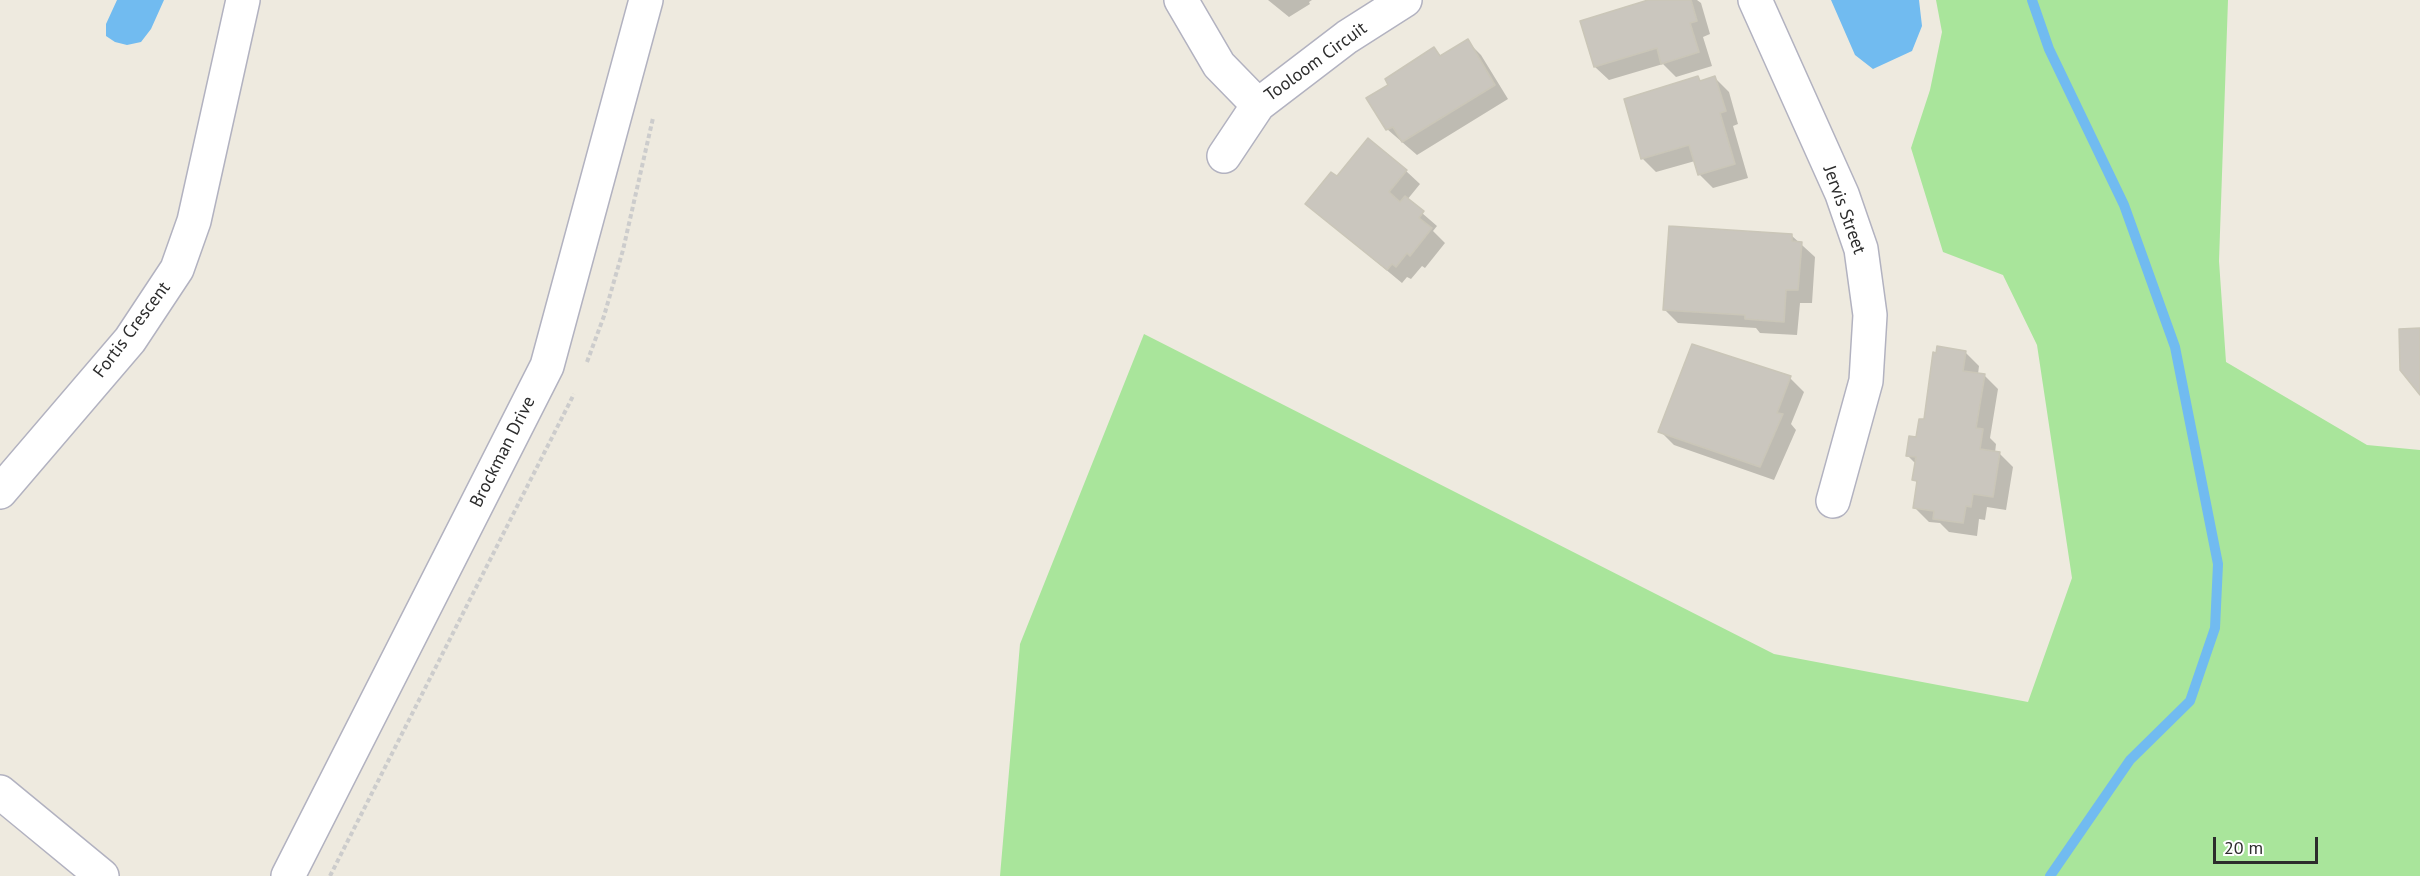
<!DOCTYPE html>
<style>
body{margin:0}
#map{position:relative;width:2420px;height:876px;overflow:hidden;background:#eeeadf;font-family:"PT Sans",sans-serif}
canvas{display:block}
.scale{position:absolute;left:2213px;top:837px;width:105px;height:27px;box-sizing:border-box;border:3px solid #2c2c2c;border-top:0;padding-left:8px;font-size:18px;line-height:21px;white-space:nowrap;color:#2c2c2c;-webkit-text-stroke:4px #fff;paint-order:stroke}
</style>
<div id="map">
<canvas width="2420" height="876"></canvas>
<div class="scale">20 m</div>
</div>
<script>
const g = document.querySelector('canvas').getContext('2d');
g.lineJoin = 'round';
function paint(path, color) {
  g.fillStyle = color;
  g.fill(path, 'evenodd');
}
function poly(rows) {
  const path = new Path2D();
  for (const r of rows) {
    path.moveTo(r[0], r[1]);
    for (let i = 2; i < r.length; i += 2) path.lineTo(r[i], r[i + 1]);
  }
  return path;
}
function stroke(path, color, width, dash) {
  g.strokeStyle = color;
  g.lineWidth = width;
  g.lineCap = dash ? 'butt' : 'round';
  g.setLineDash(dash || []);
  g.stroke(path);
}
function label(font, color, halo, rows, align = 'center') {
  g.font = font + ' "PT Sans",sans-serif';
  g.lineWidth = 6;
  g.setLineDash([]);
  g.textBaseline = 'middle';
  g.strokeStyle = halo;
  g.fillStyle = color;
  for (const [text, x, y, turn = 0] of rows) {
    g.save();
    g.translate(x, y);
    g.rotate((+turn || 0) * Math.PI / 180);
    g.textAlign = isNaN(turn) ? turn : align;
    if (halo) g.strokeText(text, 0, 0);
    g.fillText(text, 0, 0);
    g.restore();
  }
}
paint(poly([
 [1936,0,2228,0,2219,261,2226,362,2367,445,2420,450,2420,876,1000,876,1020,644,1144,334,1774,654,2028,702,2072,578,2037,345,2003,275,1943,252,1911,148,1930,90,1942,32]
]), '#a9e59b');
paint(poly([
 [117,0,164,0,151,29,141,42,127,45,115,42,106,36,106,24],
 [1831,0,1919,0,1922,26,1912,51,1873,69,1855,55]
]), '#71bbf0');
paint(poly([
 [1268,0,1312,0,1309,2,1310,4,1289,17],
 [1653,0,1697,0,1701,3,1710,34,1703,37,1712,66,1676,77,1663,64,1609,80,1595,67,1582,22],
 [1467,41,1481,55,1508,99,1417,155,1387,129,1390,85,1434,48,1442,57],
 [1698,78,1702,82,1715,78,1729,92,1738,124,1733,126,1748,178,1713,188,1699,174,1695,161,1656,172,1643,159,1625,100],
 [1406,171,1420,184,1407,200,1437,226,1433,231,1445,243,1425,268,1422,266,1411,279,1407,277,1402,283,1307,204,1337,178],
 [1791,235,1815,257,1812,303,1800,303,1797,335,1760,333,1756,328,1678,323,1664,309],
 [1965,352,1979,366,1978,374,1984,375,1998,389,1990,438,1996,444,1995,453,1999,453,2013,467,2006,510,1987,507,1985,520,1979,519,1977,536,1949,532,1940,523,1929,522,1915,508,1918,484,1914,479,1916,464,1907,455],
 [1790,378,1804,392,1791,424,1796,430,1774,480,1674,445,1660,431]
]), '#0003');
stroke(poly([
 [2032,0,2049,49,2124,205,2175,347,2218,564,2215,628,2190,701,2130,760,2050,876]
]), '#71bbf0', 10);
const building = poly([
 [1648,0,1691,0,1697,21,1690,23,1699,52,1661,64,1657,48,1594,67,1580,21,1648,0],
 [1468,39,1495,85,1402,142,1393,127,1386,130,1366,98,1388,85,1385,79,1434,47,1440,56,1468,39],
 [1698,76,1700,81,1715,76,1726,111,1720,113,1735,164,1698,175,1689,145,1641,159,1624,99,1698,76],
 [1368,138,1407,170,1389,192,1400,202,1405,196,1424,211,1419,218,1432,228,1410,256,1407,253,1396,267,1392,264,1387,270,1305,204,1331,172,1337,176,1368,138],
 [1669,226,1792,234,1792,241,1802,242,1798,290,1786,290,1784,322,1745,319,1745,315,1663,310,1669,226],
 [2420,328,2420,395,2400,370,2399,329,2420,328],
 [1692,344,1791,376,1777,413,1783,414,1760,467,1658,432,1692,344],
 [1937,346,1966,351,1963,371,1985,374,1976,428,1983,429,1980,449,2000,452,1993,497,1973,494,1971,507,1966,506,1963,523,1933,519,1934,511,1913,508,1917,481,1912,480,1916,457,1906,456,1909,436,1916,437,1919,419,1924,419,1933,352,1936,353,1937,346]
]);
paint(building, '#cac6be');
stroke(building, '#cac6b8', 1.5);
const minor = poly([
 [1181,0,1219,65,1258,105],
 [1755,0,1842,194,1861,249,1870,315,1866,381,1833,501],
 [1224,156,1258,105,1347,37,1405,0],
 [0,492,130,340,177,269,194,221,243,0],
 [0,792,102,876],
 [288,876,547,366,646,0]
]);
stroke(minor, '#b2b2c0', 36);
stroke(poly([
 [587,362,604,316,623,250,653,118],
 [330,876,574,394]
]), '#ccc', 4, [4.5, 3]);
stroke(minor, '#fff', 33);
label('18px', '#2c2c2c', '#fff', [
 ["Tooloom Circuit",1316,62,-36],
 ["Jervis Street",1844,210,70],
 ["Fortis Crescent",132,330,-53],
 ["Brockman Drive",503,452,-63]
]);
</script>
